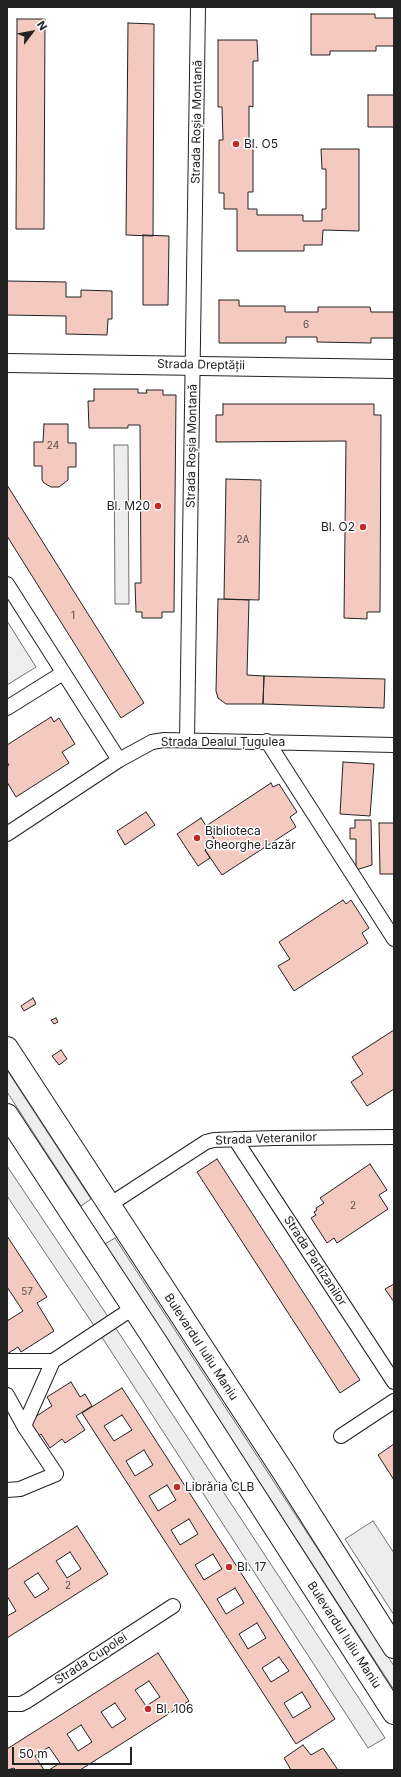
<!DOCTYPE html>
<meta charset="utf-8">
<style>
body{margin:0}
#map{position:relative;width:401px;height:1777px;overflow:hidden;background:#fff;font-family:Inter,sans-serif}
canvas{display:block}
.frame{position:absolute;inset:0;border:8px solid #222;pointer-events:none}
.north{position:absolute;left:12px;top:12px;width:40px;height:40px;-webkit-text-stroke:3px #fff;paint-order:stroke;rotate:58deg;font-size:11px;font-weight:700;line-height:16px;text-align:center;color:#222}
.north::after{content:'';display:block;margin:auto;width:14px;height:18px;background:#222;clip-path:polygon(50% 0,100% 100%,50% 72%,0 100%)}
.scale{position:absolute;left:12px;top:1747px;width:120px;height:18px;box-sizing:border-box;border:2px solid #222;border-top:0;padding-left:5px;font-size:12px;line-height:14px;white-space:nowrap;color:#222;-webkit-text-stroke:3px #fff;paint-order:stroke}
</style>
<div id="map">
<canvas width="401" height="1777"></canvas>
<div class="frame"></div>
<div class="north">N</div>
<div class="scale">50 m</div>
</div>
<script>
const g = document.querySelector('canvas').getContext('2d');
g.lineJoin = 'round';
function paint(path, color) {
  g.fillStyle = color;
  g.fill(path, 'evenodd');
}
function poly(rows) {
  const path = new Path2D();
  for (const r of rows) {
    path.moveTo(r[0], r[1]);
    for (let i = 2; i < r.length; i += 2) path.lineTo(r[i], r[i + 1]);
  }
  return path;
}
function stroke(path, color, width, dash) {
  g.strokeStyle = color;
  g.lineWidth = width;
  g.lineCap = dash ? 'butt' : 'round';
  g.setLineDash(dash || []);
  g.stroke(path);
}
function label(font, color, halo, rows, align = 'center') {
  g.font = font + ' Inter,sans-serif';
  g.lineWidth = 3;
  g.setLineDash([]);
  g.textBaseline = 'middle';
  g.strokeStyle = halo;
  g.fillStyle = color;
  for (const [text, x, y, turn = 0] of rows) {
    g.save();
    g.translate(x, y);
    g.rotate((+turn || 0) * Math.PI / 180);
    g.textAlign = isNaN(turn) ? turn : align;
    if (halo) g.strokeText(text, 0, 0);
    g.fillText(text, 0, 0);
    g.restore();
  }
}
const green = poly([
 [7,621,36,667,7,685,7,621],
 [7,1070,91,1199,81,1206,7,1092,7,1070],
 [115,1238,394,1666,394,1690,105,1244,115,1238]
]);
paint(green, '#eee');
stroke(green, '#6f6f6f', 1);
const parking = poly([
 [114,445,128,445,129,604,115,604,114,445],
 [7,1166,119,1333,385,1738,368,1748,105,1342,7,1196,7,1166],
 [373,1521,394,1553,394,1615,345,1539,373,1521]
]);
paint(parking, '#ededed');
stroke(parking, '#6f6f6f', 1);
const building = poly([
 [311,14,375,14,375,18,394,18,394,46,376,46,376,51,330,51,330,55,311,55,311,14],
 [17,19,45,19,44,229,16,229,17,19],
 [128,23,154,24,153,236,126,235,128,23],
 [218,40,257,40,258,61,253,61,253,107,249,106,249,139,253,139,253,192,248,192,248,209,257,209,257,215,303,215,303,221,322,221,322,209,326,209,326,169,322,169,321,149,359,149,359,231,323,230,322,245,304,245,304,251,237,251,237,209,224,209,224,193,219,193,219,140,223,140,222,107,218,107,218,40],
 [368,95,394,95,394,127,368,127,368,95],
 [143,235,169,236,168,305,143,305,143,235],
 [7,281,66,282,66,297,81,297,81,290,112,291,112,319,108,319,107,335,66,334,66,316,7,315,7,281],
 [219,300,239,300,239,306,285,306,285,312,318,312,318,307,370,307,371,312,394,312,394,338,371,338,371,343,317,342,317,337,286,337,286,343,219,343,219,300],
 [94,389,138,389,138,393,147,393,146,390,163,390,163,395,176,395,174,612,162,612,162,618,142,618,142,612,136,612,135,583,141,583,140,425,128,425,128,428,89,428,88,401,94,401,94,389],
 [223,404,374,404,374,415,381,415,380,612,367,612,367,619,344,618,346,441,216,442,216,415,223,415,223,404],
 [44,424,68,424,68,443,76,443,76,467,68,467,68,480,59,487,51,487,44,483,42,480,42,466,34,466,34,442,43,442,44,424],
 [226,479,261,480,259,600,224,599,226,479],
 [7,485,144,703,121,718,7,536,7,485],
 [218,599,249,600,247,675,264,676,263,704,226,704,218,698,216,691,218,599],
 [264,676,385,679,384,708,263,704,264,676],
 [51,717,54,722,59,718,75,744,62,752,69,763,16,797,7,782,7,766,9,765,7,762,7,745,51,717],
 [343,762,374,764,370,816,340,814,343,762],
 [271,783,273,787,279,784,297,812,290,817,296,827,222,875,205,850,217,843,206,826,271,783],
 [146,812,155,825,125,845,117,831,146,812],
 [201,818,217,843,205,850,210,858,198,866,177,834,201,818],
 [355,820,371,820,372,865,356,870,356,839,350,839,350,828,355,828,355,820],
 [379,823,394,823,394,874,380,874,379,823],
 [343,900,346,904,351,900,369,928,362,933,368,943,294,991,278,966,290,959,279,942,343,900],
 [33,998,36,1004,24,1011,21,1006,33,998],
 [56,1018,58,1022,54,1024,51,1020,56,1018],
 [394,1030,394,1089,367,1106,351,1082,363,1074,352,1057,394,1030],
 [61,1050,67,1059,59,1065,52,1056,61,1050],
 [217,1159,360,1380,340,1393,197,1172,217,1159],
 [370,1164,387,1190,379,1195,388,1209,337,1243,334,1238,327,1243,311,1218,316,1215,314,1212,317,1210,316,1208,324,1203,320,1198,370,1164],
 [7,1236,47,1297,37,1303,54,1331,21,1352,18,1347,7,1354,7,1321,23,1311,7,1287,7,1236],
 [394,1284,394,1302,385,1289,394,1284],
 [71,1382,80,1397,85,1394,92,1406,76,1416,85,1430,65,1443,62,1439,50,1448,41,1434,37,1437,27,1422,52,1406,47,1397,71,1382],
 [122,1388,335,1719,296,1744,82,1413,122,1388],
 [122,1415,132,1430,114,1441,104,1426,122,1415],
 [144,1450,153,1465,135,1476,126,1461,144,1450],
 [167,1485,176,1500,158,1511,149,1496,167,1485],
 [189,1519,198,1534,180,1545,171,1530,189,1519],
 [213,1554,222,1569,204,1580,195,1565,213,1554],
 [235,1588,244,1603,226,1614,217,1599,235,1588],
 [257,1623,266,1638,248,1649,239,1634,257,1623],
 [279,1657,289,1671,271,1682,262,1668,279,1657],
 [302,1692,311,1707,293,1718,284,1703,302,1692],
 [394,1444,394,1480,378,1455,394,1444],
 [77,1526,108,1574,7,1638,7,1616,16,1611,7,1596,7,1570,77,1526],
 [70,1552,81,1569,67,1578,56,1561,70,1552],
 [38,1573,49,1589,35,1598,24,1582,38,1573],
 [158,1653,189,1701,80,1770,49,1770,60,1763,49,1747,35,1756,44,1770,16,1770,14,1768,7,1770,7,1749,158,1653],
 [149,1681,160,1697,146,1706,135,1690,149,1681],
 [115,1703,126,1719,112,1728,101,1712,115,1703],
 [81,1725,92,1742,78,1751,67,1734,81,1725],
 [303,1745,311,1755,323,1748,338,1770,291,1770,284,1758,303,1745]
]);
paint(building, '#f3c9c0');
stroke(building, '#222', 1);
const minor = poly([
 [7,584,119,760],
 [7,708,63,673],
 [187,740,198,7],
 [267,741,394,939],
 [7,834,119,760,152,742,164,740,394,745],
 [235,1139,394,1382],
 [109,1205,206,1142,214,1140,274,1138,394,1137],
 [7,1361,53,1361],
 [53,1361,133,1308],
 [7,1395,24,1426,56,1474,20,1489,7,1490],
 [24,1426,53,1361],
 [341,1436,394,1401],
 [7,1704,21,1704,27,1701,173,1606]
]);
const tertiary = poly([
 [7,363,394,369]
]);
const primary = poly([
 [7,1048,284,1473,394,1647],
 [7,1115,154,1339,394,1713]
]);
stroke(minor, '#222', 16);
stroke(tertiary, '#222', 20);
stroke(primary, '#222', 24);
stroke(minor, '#fff', 14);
stroke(tertiary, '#fff', 18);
stroke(primary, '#fff', 22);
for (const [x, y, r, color] of [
 [236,144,4,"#c62828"],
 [158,506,4,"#c62828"],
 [363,527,4,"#c62828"],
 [197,838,4,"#c62828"],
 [177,1487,4,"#c62828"],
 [229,1567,4,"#c62828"],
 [148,1709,4,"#c62828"]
]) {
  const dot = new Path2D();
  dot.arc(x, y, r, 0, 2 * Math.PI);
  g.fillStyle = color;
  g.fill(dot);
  stroke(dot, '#fff', 1.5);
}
label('10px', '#564c4a', null, [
 ["6",306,325],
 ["24",53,446],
 ["2A",243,540],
 ["1",73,616],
 ["2",353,1206],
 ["57",27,1292],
 ["2",68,1586]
]);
label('12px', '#222', '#fff', [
 ["Strada Roșia Montană",197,122,-89],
 ["Strada Dreptății",201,365,1],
 ["Strada Roșia Montană",192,446,-89],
 ["Strada Dealul Țugulea",223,742],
 ["Strada Veteranilor",266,1139,-2],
 ["Strada Partizanilor",315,1261,57],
 ["Bulevardul Iuliu Maniu",201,1347,57],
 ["Bulevardul Iuliu Maniu",344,1635,57],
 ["Strada Cupolei",91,1659,-33]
]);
label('12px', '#222', '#fff', [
 ["Bl. O5",244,144],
 ["Bl. M20",150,506,"right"],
 ["Bl. O2",355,527,"right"],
 ["Biblioteca",205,831],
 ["Gheorghe Lazăr",205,845],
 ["Librăria CLB",185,1487],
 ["Bl. 17",237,1567],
 ["Bl. 106",156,1709]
], 'left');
</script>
